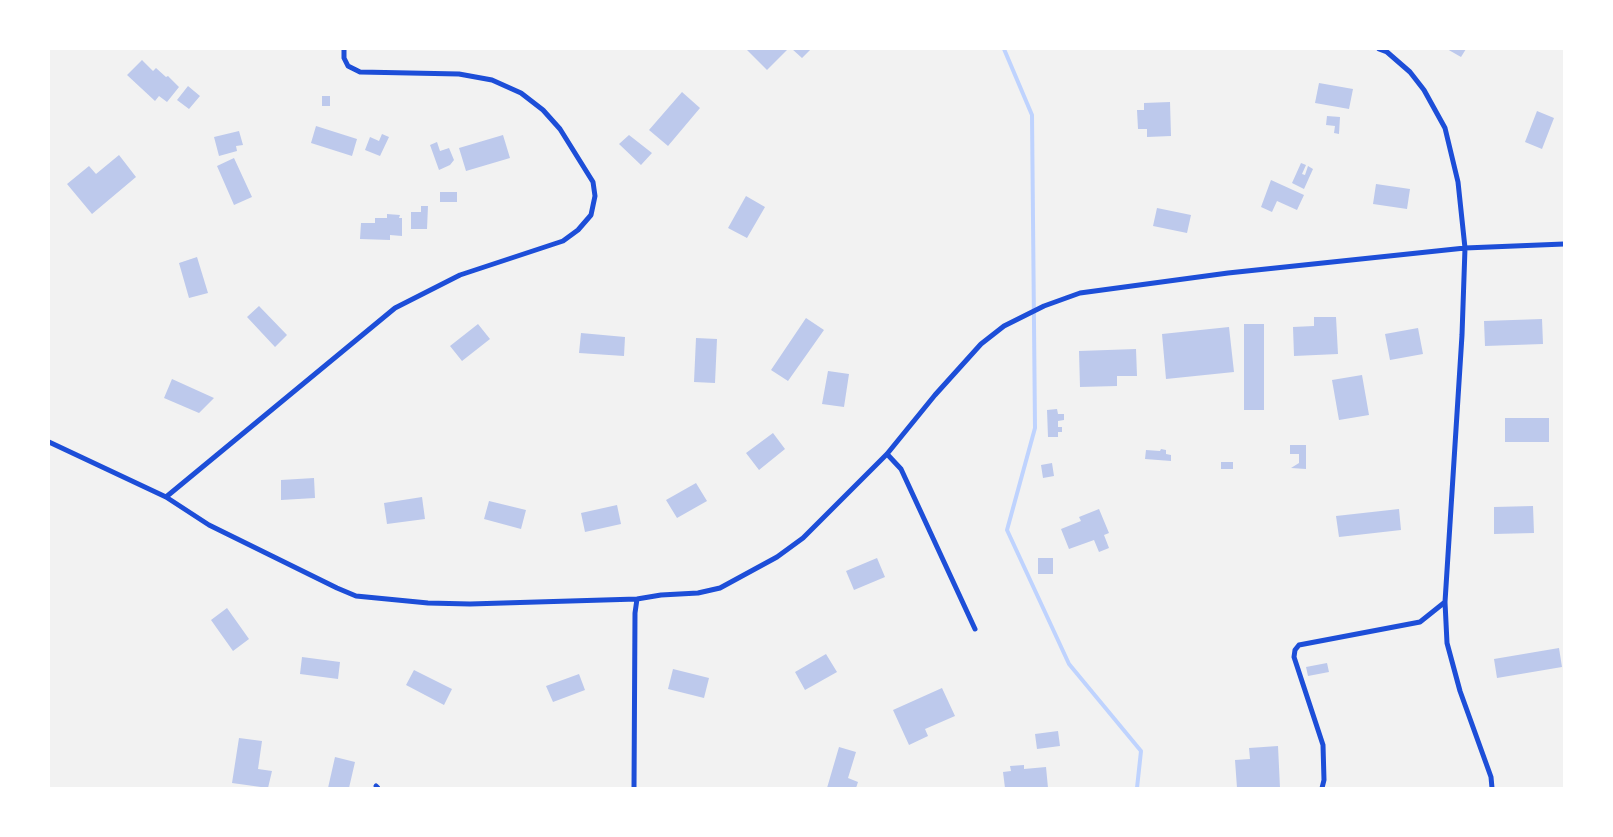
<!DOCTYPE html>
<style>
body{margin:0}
#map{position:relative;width:1613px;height:837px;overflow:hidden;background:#f2f2f2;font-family:Inter,sans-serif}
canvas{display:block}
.frame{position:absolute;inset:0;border:50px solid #fff;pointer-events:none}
</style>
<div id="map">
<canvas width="1613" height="837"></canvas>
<div class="frame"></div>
</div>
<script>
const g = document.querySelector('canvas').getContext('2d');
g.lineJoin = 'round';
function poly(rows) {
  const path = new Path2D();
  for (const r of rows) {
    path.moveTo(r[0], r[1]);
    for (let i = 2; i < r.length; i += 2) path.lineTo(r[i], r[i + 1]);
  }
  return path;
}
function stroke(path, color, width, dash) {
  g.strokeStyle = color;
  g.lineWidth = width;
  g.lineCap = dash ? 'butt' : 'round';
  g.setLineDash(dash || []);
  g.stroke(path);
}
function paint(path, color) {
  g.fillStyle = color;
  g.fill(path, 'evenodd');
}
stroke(poly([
 [1004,49,1032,115,1035,428,1007,530,1069,664,1141,751,1137,788]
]), '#bfd3fe', 4);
paint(poly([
 [749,49,788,49,767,70,747,50],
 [792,49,811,49,802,58],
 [1447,49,1466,49,1461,57],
 [142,60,153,71,156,68,166,77,168,76,179,87,167,102,159,96,155,101,127,75],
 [1319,83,1353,89,1349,109,1315,103],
 [188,86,200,96,189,109,177,100],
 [682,92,700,108,668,146,649,130],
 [322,96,330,96,330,106,322,106],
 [1170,102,1171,136,1147,137,1147,129,1138,129,1137,110,1144,110,1144,103],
 [1537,111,1554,118,1542,149,1525,142],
 [1327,116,1340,117,1339,134,1334,133,1335,126,1326,125],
 [316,126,357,139,352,156,311,143],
 [239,131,243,145,236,146,237,151,219,156,214,137],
 [382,134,389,137,380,156,365,150,370,137,379,141],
 [503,135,510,158,466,171,459,148],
 [629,135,652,153,641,165,619,144],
 [437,142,440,151,449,148,454,160,450,165,439,170,430,145],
 [119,155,136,177,92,214,67,184,89,166,96,174],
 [234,158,252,197,234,205,217,166],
 [1301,163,1306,165,1302,174,1305,175,1308,166,1313,169,1304,189,1292,183],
 [1271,180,1304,195,1297,210,1277,201,1272,212,1261,207],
 [1376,184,1410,189,1407,209,1373,204],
 [440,192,457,192,457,202,440,202],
 [746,196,765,207,747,238,728,228],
 [421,206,428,206,427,229,411,229,411,212,421,212],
 [1157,208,1191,215,1187,233,1153,226],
 [387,214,400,215,399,218,402,218,402,236,390,235,390,240,360,239,361,223,375,223,375,218,387,218],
 [197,257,208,293,189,298,179,263],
 [259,306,287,335,275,347,247,317],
 [1314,317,1336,317,1338,354,1294,356,1293,327,1314,326],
 [806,318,824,330,788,381,771,370],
 [1542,319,1543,344,1485,346,1484,321],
 [478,324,490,339,462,361,450,346],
 [1244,324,1264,324,1264,410,1244,410],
 [1229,327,1234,372,1166,379,1162,334],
 [1418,328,1423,354,1390,360,1385,334],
 [581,333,625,337,624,356,579,353],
 [696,338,717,339,715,383,694,382],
 [1136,349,1137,376,1117,376,1117,386,1080,387,1079,351],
 [828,371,849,374,844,407,822,404],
 [1362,375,1369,415,1339,420,1332,380],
 [172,379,214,398,199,413,164,398],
 [1057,409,1058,414,1064,414,1064,420,1058,421,1058,427,1062,427,1062,432,1058,432,1058,437,1048,437,1047,410],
 [1505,418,1549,418,1549,442,1505,442],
 [773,433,785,449,759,470,746,453],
 [1290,445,1306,445,1306,469,1291,468,1299,463,1299,454,1290,454],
 [1161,449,1166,450,1166,454,1171,455,1171,461,1145,459,1146,450,1160,451],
 [1221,462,1233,462,1233,469,1221,469],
 [1052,463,1054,476,1043,478,1041,465],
 [314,478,315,498,281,500,281,480],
 [696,483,707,501,677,518,666,500],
 [422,497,425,519,387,524,384,503],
 [489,501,526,510,521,529,484,519],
 [617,505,621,524,585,532,581,513],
 [1533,506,1534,533,1494,534,1494,507],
 [1099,509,1109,533,1104,535,1109,548,1099,552,1094,540,1069,549,1061,529,1081,521,1079,517],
 [1399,509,1401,530,1339,537,1336,516],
 [877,558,885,577,854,590,846,571],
 [1038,558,1053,558,1053,574,1038,574],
 [227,608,249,639,233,651,211,620],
 [1559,648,1562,667,1497,678,1494,659],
 [826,654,837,672,805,690,795,672],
 [302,657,340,662,338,679,300,674],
 [1327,663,1329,672,1308,676,1306,667],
 [673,669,709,678,704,698,668,689],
 [414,670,452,689,444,705,406,685],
 [579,674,585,690,553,702,546,686],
 [942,688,955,716,925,729,928,736,909,745,893,710],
 [1058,731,1060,746,1037,749,1035,734],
 [239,738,262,741,258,769,272,771,268,788,232,783],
 [1278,746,1280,788,1237,788,1235,760,1250,759,1249,748],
 [839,747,856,752,848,778,858,782,856,788,827,788],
 [335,757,355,762,349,788,328,788],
 [1024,765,1024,769,1046,767,1048,788,1005,788,1003,772,1011,771,1010,766]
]), '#bdc9ec');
stroke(poly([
 [1379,49,1387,52,1410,72,1424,90,1445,128,1458,182,1465,248,1462,335,1445,602,1447,643,1460,691,1491,777,1492,788],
 [49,442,166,497,209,525,337,588,356,596,428,603,470,604,637,599,661,595,698,593,720,588,777,557,803,538,887,454,935,395,981,344,1004,326,1044,306,1080,293,1228,273,1465,248,1564,244],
 [887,454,901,469,975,629],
 [166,497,395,308,460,275,563,241,578,230,591,215,595,196,593,182,560,129,543,110,521,93,492,80,459,74,360,72,348,66,344,58,344,49],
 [376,786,378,788],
 [634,788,635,613,637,599],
 [1322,788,1324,780,1323,745,1294,657,1295,650,1299,645,1420,622,1445,602]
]), '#1d4ed8', 5);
</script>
